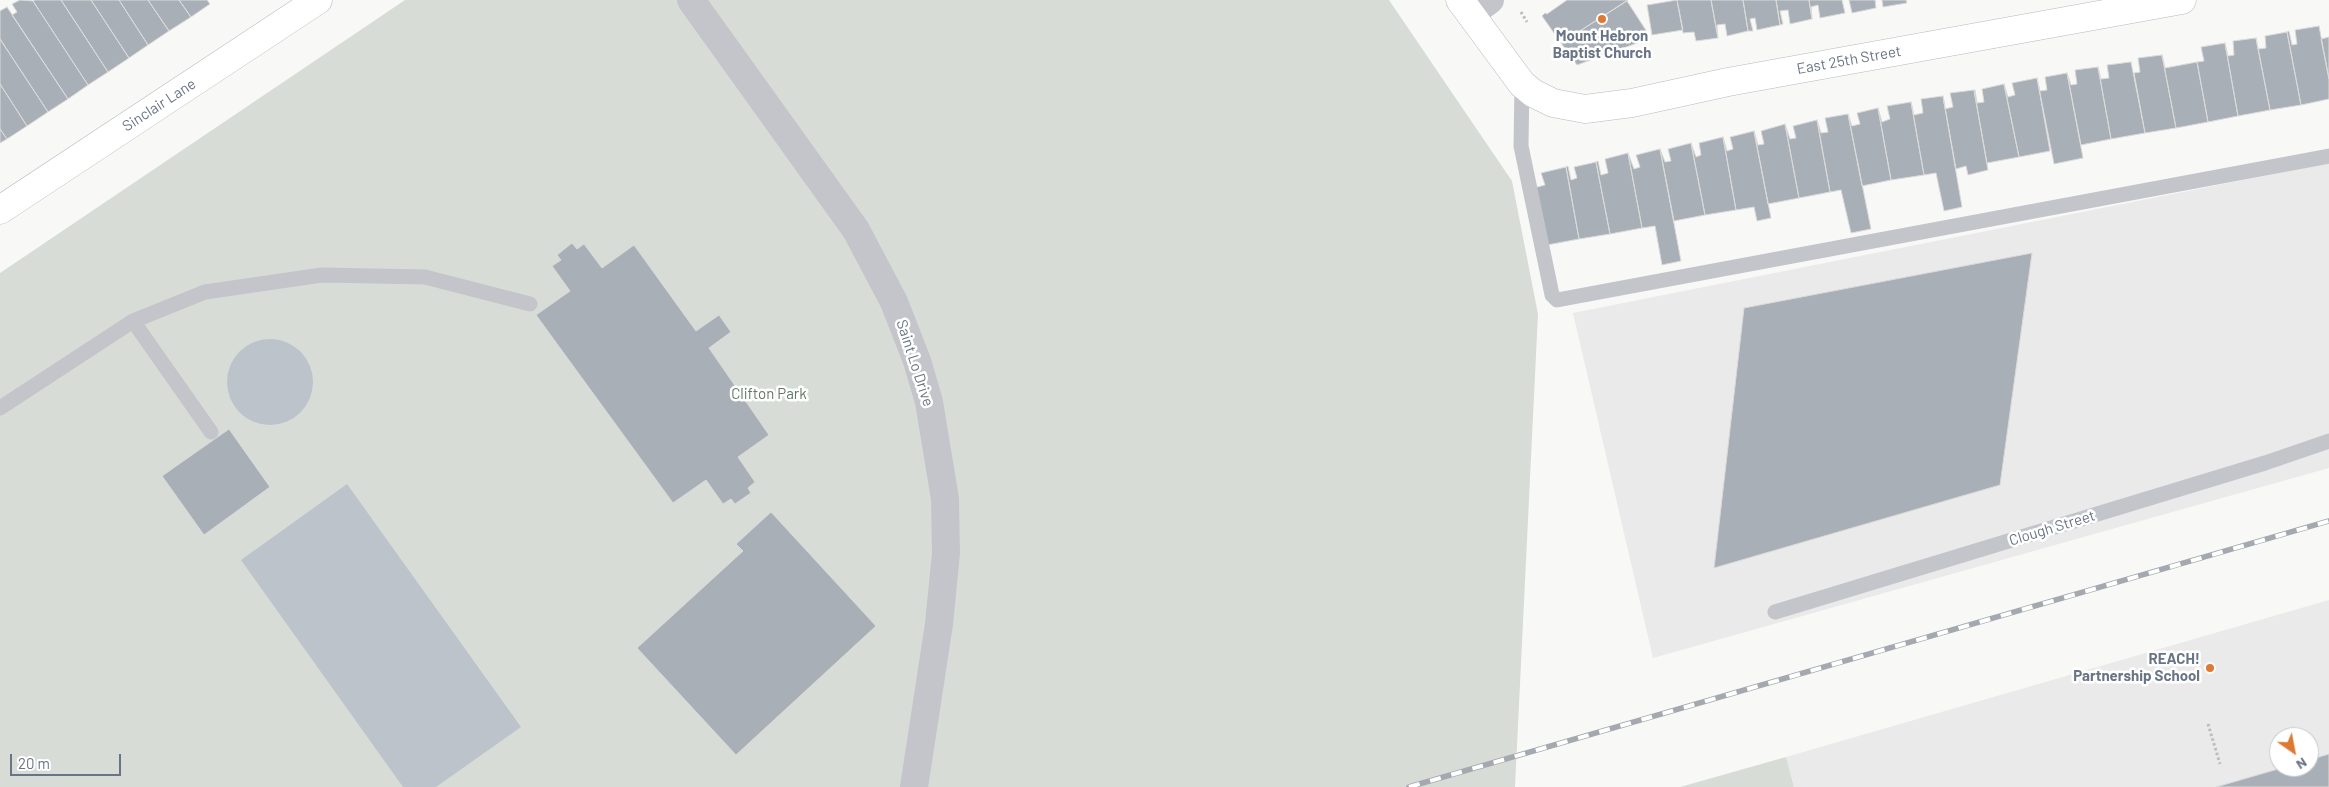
<!DOCTYPE html>
<style>
body{margin:0}
#map{position:relative;width:2329px;height:787px;overflow:hidden;background:#f8f9f6;font-family:Barlow,sans-serif}
canvas{display:block}
.north{position:absolute;left:2269px;top:727px;width:50px;height:50px;box-sizing:border-box;background:#fff;border:1px solid #c3c7cf;border-radius:50%;rotate:147deg;font-size:14px;font-weight:700;line-height:20px;text-align:center;color:#697486}
.north::after{content:'';display:block;margin:auto;width:18px;height:22px;background:#dd7932;clip-path:polygon(50% 0,100% 100%,50% 72%,0 100%)}
.scale{position:absolute;left:10px;top:754px;width:111px;height:22px;box-sizing:border-box;border:2px solid #697486;border-top:0;padding-left:6px;font-size:15px;line-height:18px;white-space:nowrap;color:#697486;-webkit-text-stroke:4px #fff;paint-order:stroke}
</style>
<div id="map">
<canvas width="2329" height="787"></canvas>
<div class="north">N</div>
<div class="scale">20 m</div>
</div>
<script>
const g = document.querySelector('canvas').getContext('2d');
g.lineJoin = 'round';
function paint(path, color) {
  g.fillStyle = color;
  g.fill(path, 'evenodd');
}
function poly(rows) {
  const path = new Path2D();
  for (const r of rows) {
    if (r.length === 3) {
      path.moveTo(r[0] + r[2], r[1]);
      path.arc(r[0], r[1], r[2], 0, 2 * Math.PI);
      continue;
    }
    path.moveTo(r[0], r[1]);
    for (let i = 2; i < r.length; i += 2) path.lineTo(r[i], r[i + 1]);
  }
  return path;
}
function stroke(path, color, width, dash) {
  g.strokeStyle = color;
  g.lineWidth = width;
  g.lineCap = dash ? 'butt' : 'round';
  g.setLineDash(dash || []);
  g.stroke(path);
}
function label(font, color, halo, rows, align = 'center') {
  g.font = font + ' Barlow,sans-serif';
  g.lineWidth = 5;
  g.setLineDash([]);
  g.textBaseline = 'middle';
  g.strokeStyle = halo;
  g.fillStyle = color;
  for (const [text, x, y, turn = 0] of rows) {
    g.save();
    g.translate(x, y);
    g.rotate((+turn || 0) * Math.PI / 180);
    g.textAlign = isNaN(turn) ? turn : align;
    if (halo) g.strokeText(text, 0, 0);
    g.fillText(text, 0, 0);
    g.restore();
  }
}
paint(poly([
 [2329,163,2329,468,1653,658,1573,313],
 [2329,600,2329,787,1794,787,1786,757],
 [2279,737,2309,737,2309,767,2279,767]
]), '#e9eae9');
paint(poly([
 [405,0,1389,0,1512,181,1538,314,1515,787,0,787,0,273],
 [1786,757,1794,787,1680,787]
]), '#d7ddd6');
paint(poly([
 [270,382,43],
 [347,484,521,727,436,787,403,787,241,560]
]), '#bcc3ca');
const building = poly([
 [20,0,33,1,88,85,68,99,12,15,17,12,12,4,20,0],
 [35,0,61,0,108,72,88,85,33,1,35,0],
 [61,0,91,0,129,58,108,72,61,0],
 [91,0,119,0,148,45,129,58,91,0],
 [119,0,148,0,169,31,148,45,119,0],
 [148,0,179,0,191,17,169,31,148,0],
 [179,0,207,0,210,4,191,17,179,0],
 [1567,0,1628,0,1561,43,1542,16,1545,13,1547,14,1567,0],
 [1677,0,1683,30,1652,35,1647,5,1677,0],
 [1677,0,1711,0,1718,38,1696,41,1694,32,1683,33,1677,0],
 [1711,0,1743,0,1748,31,1727,36,1725,24,1717,25,1718,38,1711,0],
 [1743,0,1776,0,1780,25,1757,30,1755,18,1750,19,1753,31,1748,31,1743,0],
 [1776,0,1809,0,1812,19,1790,24,1788,10,1780,11,1783,24,1780,25,1776,0],
 [1809,0,1842,0,1845,13,1820,18,1818,5,1811,7,1812,19,1809,0],
 [1849,0,1875,0,1876,8,1852,13,1849,0],
 [1882,0,1906,0,1907,3,1883,7,1882,0],
 [1627,1,1649,35,1639,40,1640,42,1577,65,1561,43,1627,1],
 [7,7,68,99,48,112,0,39,0,11,7,7],
 [2319,26,2329,79,2329,99,2301,105,2287,32,2289,31,2292,45,2297,44,2295,30,2319,26],
 [2287,32,2301,105,2270,110,2256,38,2258,49,2266,48,2265,36,2287,32],
 [2329,37,2329,79,2321,39,2329,37],
 [2256,38,2270,110,2238,116,2225,43,2228,56,2234,55,2233,41,2256,38],
 [0,39,48,112,27,126,0,84,0,39],
 [2225,43,2238,116,2208,122,2197,62,2204,61,2201,47,2225,43],
 [2162,55,2165,68,2197,62,2208,122,2176,128,2162,55],
 [2162,55,2176,128,2145,133,2134,73,2140,72,2138,58,2162,55],
 [2131,62,2145,133,2111,139,2098,67,2101,79,2109,78,2107,65,2131,62],
 [2098,67,2111,139,2081,145,2067,73,2071,85,2077,84,2075,70,2098,67],
 [2067,73,2083,158,2054,164,2037,78,2040,91,2047,90,2045,77,2067,73],
 [2037,78,2050,151,2019,157,2004,84,2008,97,2015,95,2012,83,2037,78],
 [0,84,27,126,7,139,0,129,0,84],
 [2004,84,2019,157,1987,163,1974,90,1975,90,1977,103,1984,102,1982,89,2004,84],
 [1974,90,1988,170,1968,175,1966,166,1956,169,1943,96,1945,109,1953,107,1950,93,1974,90],
 [1943,96,1962,207,1944,211,1936,173,1924,175,1911,102,1914,115,1923,113,1921,99,1943,96],
 [1911,102,1924,175,1891,180,1878,108,1882,122,1890,119,1887,106,1911,102],
 [1878,108,1891,180,1862,186,1848,114,1852,126,1860,124,1857,113,1878,108],
 [1848,114,1871,229,1851,233,1841,190,1830,192,1817,120,1821,133,1828,132,1825,118,1848,114],
 [1817,120,1830,192,1799,198,1785,124,1790,139,1796,138,1793,126,1817,120],
 [1785,124,1799,198,1768,204,1754,131,1758,145,1764,144,1761,131,1785,124],
 [0,129,7,139,0,143,0,129],
 [1754,131,1771,218,1757,221,1754,207,1736,210,1723,137,1727,151,1733,149,1730,137,1754,131],
 [1723,137,1736,210,1705,215,1691,143,1696,157,1701,155,1699,143,1723,137],
 [1691,143,1705,215,1674,221,1660,149,1665,162,1671,161,1668,149,1691,143],
 [1660,149,1681,261,1662,265,1655,226,1642,228,1628,153,1634,169,1640,167,1636,155,1660,149],
 [1628,153,1642,228,1610,234,1596,162,1598,161,1601,175,1608,173,1605,159,1628,153],
 [1596,162,1610,234,1579,239,1566,167,1568,166,1571,180,1577,178,1574,167,1596,162],
 [1566,167,1579,239,1547,245,1534,188,1545,185,1541,173,1566,167],
 [572,243,577,249,584,244,602,268,634,245,696,331,719,315,731,332,709,348,769,435,738,457,755,482,748,488,751,493,735,504,731,499,723,504,706,480,673,503,536,315,570,291,552,266,561,260,557,255,572,243],
 [2032,253,2000,485,1714,568,1744,308,2032,253],
 [229,429,270,487,204,535,162,476,229,429],
 [771,512,876,626,736,755,637,648,743,551,736,544,771,512],
 [2329,754,2329,787,2216,787,2285,767,2309,767,2309,760,2329,754]
]);
paint(building, '#a9afb7');
stroke(building, '#dadad9', 1);
const secondary = poly([
 [1460,0,1522,84,1533,93,1553,103,1585,109,1632,103,1728,82,2182,0],
 [0,210,318,0]
]);
stroke(secondary, '#b5b9bf', 29);
stroke(poly([
 [1521,12,1527,22],
 [2208,724,2220,764]
]), '#bbbdc0', 3, [2.5, 2.5]);
stroke(poly([
 [1522,84,1521,146,1550,285,1552,295,1557,300,2329,156],
 [133,321,211,432],
 [0,408,133,321,205,292,322,275,425,277,530,304],
 [1775,612,2265,463,2329,441]
]), '#c3c5ca', 15);
stroke(poly([
 [691,0,856,230,894,302,917,361,929,402,945,499,946,553,939,624,914,787],
 [1471,14,1490,0]
]), '#c3c5ca', 28);
stroke(secondary, '#fff', 28);
const rail = poly([
 [1409,787,2329,521]
]);
stroke(rail, '#a4a8af', 5.5);
stroke(rail, '#fff', 4, [11]);
for (const [x, y, r, color] of [
 [1602,19,5,"#dd7932"],
 [2210,668,5,"#dd7932"]
]) {
  const dot = new Path2D();
  dot.arc(x, y, r, 0, 2 * Math.PI);
  g.fillStyle = color;
  g.fill(dot);
  stroke(dot, '#fff', 2);
}
label('bold 15px', '#697486', '#fff', [
 ["Mount Hebron",1602,36],
 ["Baptist Church",1602,53],
 ["REACH!",2200,659,"right"],
 ["Partnership School",2200,676,"right"]
]);
label('15px', '#697486', '#fff', [
 ["East 25th Street",1849,60,-10],
 ["Sinclair Lane",159,105,-33],
 ["Saint Lo Drive",915,363,72],
 ["Clough Street",2052,528,-17]
]);
label('15px', '#647964', '#fff', [
 ["Clifton Park",769,394]
]);
</script>
